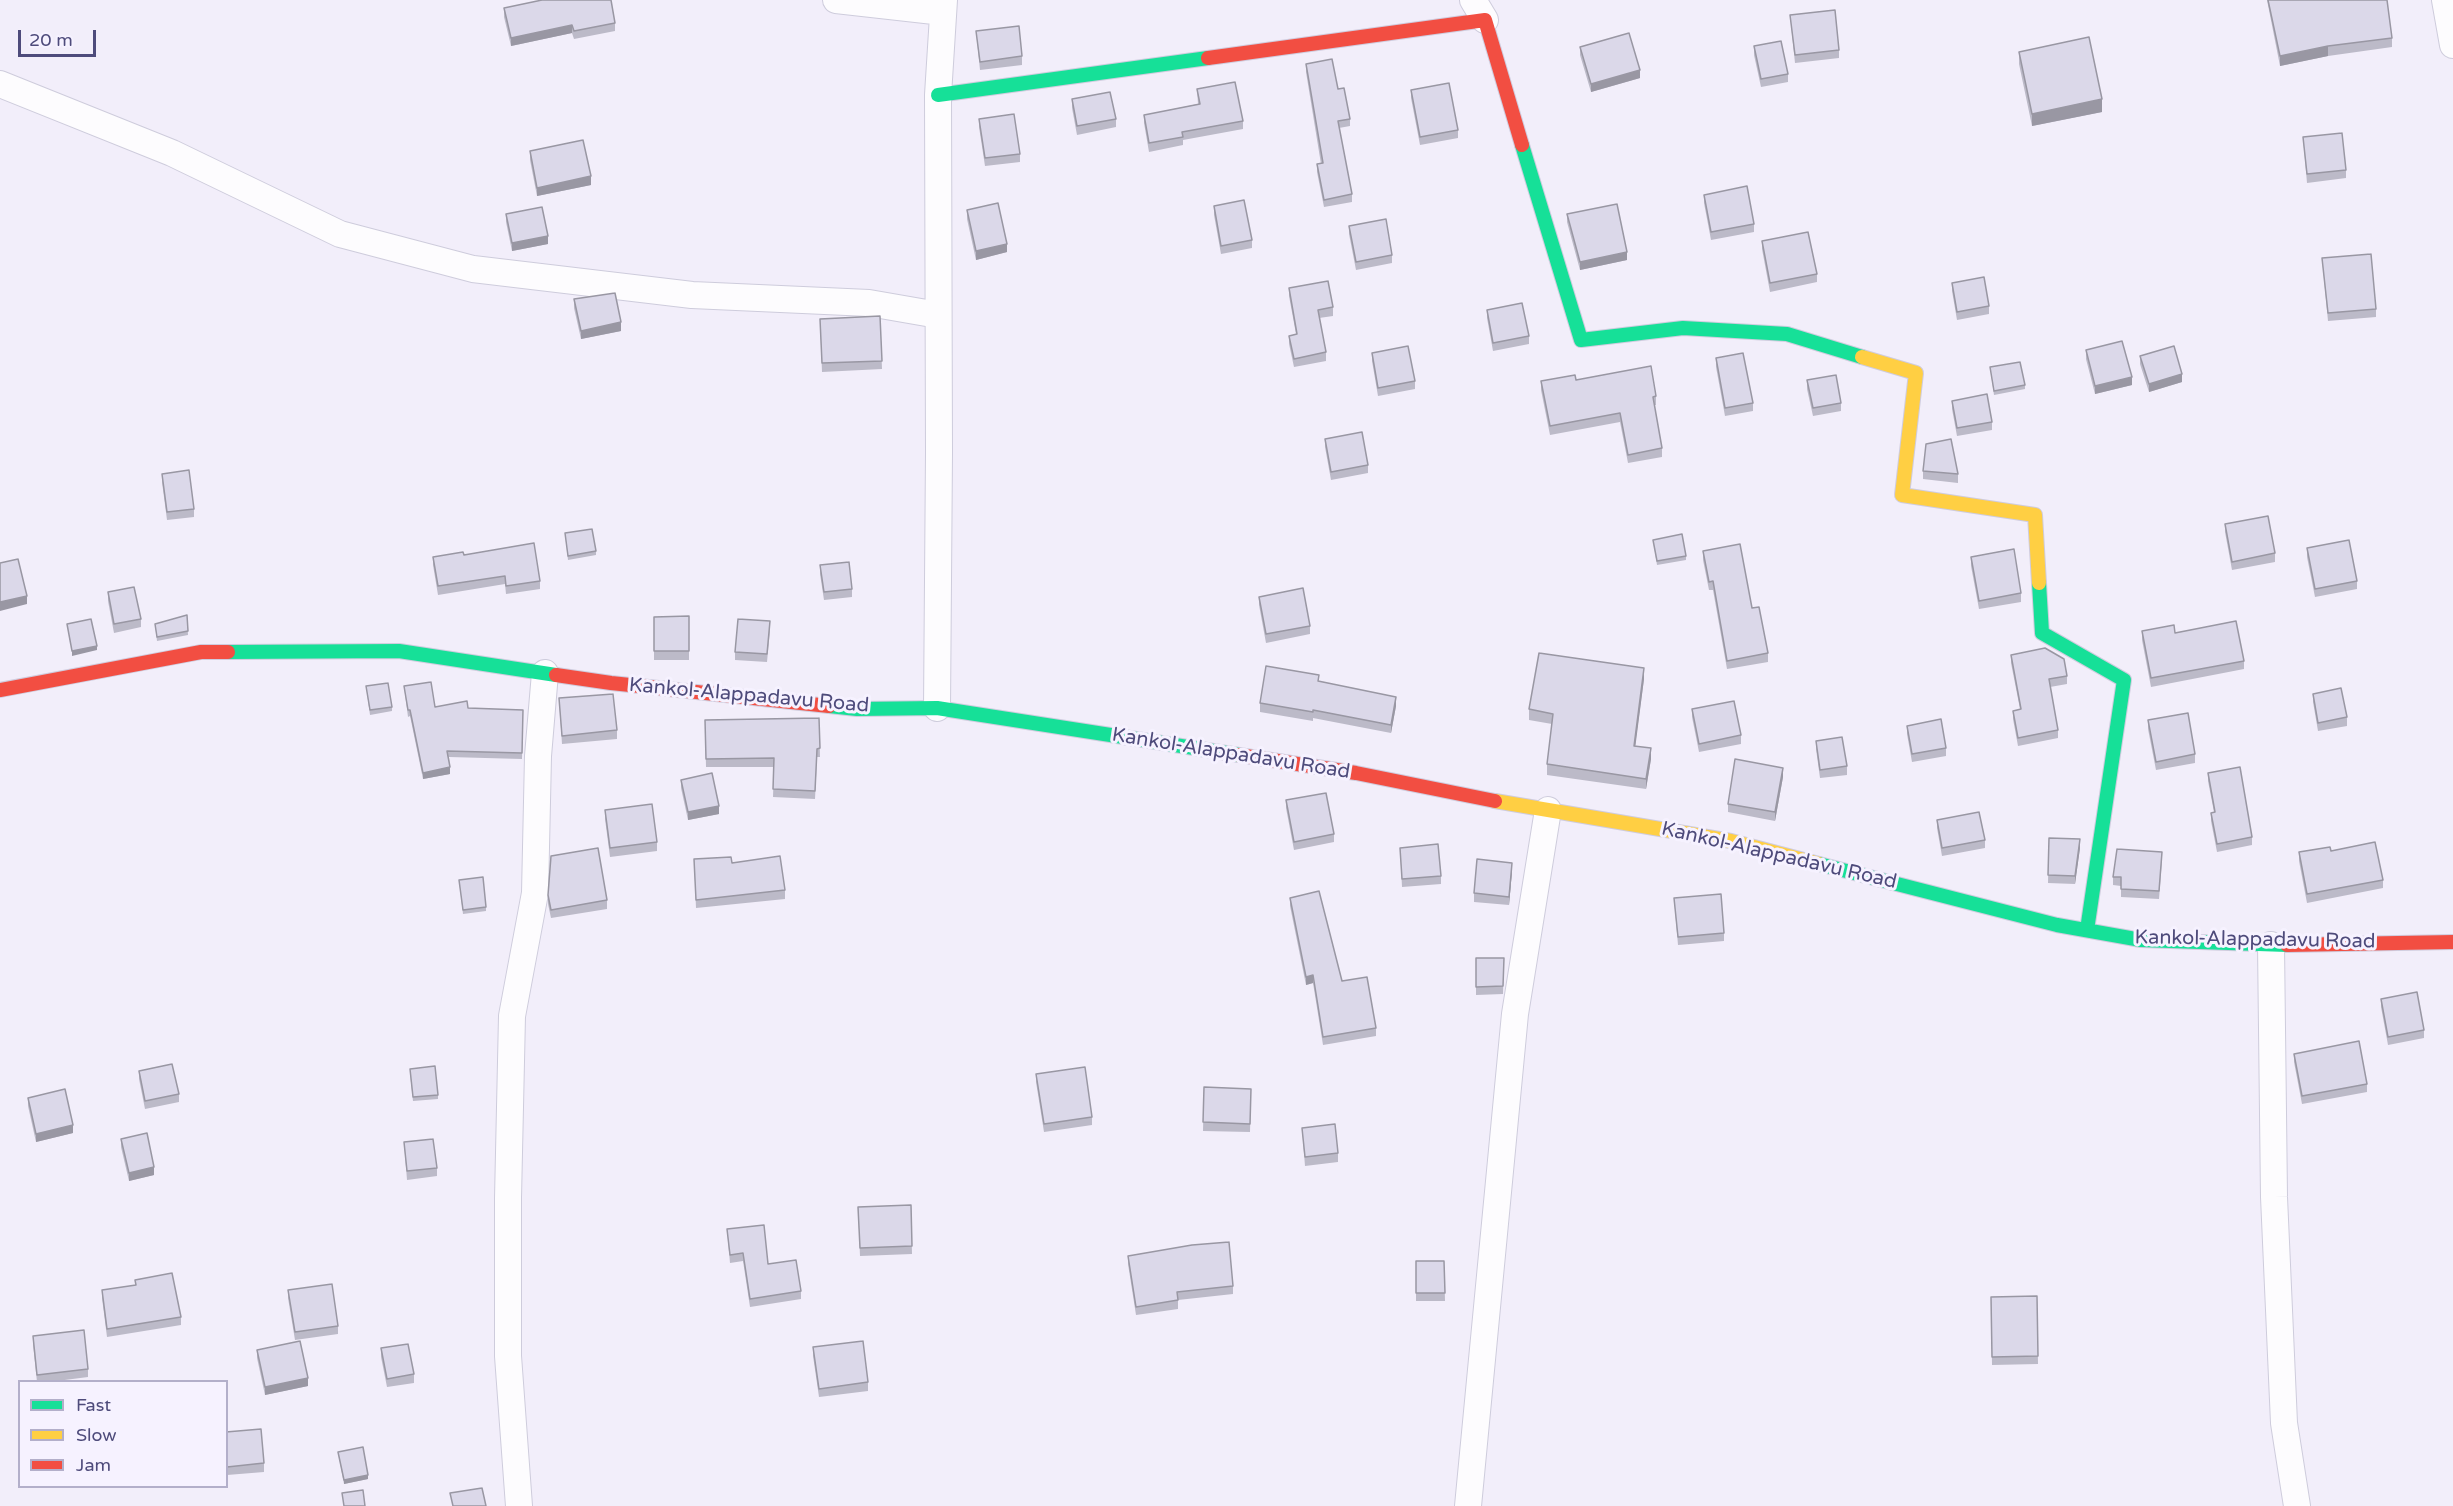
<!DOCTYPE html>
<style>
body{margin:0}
#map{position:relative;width:2453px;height:1506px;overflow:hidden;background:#f2eefa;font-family:"Varela Round",sans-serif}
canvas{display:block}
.legend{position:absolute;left:18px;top:1380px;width:210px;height:108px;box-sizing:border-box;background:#f6f2ff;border:2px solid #b3afca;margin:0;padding:8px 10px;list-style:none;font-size:18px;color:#4e4b7b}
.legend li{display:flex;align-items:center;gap:12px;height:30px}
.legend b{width:30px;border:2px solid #b3afca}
.scale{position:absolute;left:18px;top:30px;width:78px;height:27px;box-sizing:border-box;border:3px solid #4e4b7b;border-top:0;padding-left:8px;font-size:18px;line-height:21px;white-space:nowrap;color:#4e4b7b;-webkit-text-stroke:4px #f6f2ff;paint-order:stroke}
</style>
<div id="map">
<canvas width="2453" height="1506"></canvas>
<ul class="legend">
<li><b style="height:8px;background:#16e098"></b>Fast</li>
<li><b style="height:8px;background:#ffcf43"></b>Slow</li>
<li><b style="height:8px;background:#f24e42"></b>Jam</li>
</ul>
<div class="scale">20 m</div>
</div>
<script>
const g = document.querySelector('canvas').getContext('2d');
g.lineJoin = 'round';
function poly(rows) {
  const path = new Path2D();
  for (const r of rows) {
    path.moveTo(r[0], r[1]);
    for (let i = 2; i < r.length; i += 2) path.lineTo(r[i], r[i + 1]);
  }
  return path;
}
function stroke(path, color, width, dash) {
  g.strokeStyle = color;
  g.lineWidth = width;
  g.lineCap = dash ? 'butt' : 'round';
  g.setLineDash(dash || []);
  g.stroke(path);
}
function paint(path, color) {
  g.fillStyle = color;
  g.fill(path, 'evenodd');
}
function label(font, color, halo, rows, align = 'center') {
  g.font = font + ' "Varela Round",sans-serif';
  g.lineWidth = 6;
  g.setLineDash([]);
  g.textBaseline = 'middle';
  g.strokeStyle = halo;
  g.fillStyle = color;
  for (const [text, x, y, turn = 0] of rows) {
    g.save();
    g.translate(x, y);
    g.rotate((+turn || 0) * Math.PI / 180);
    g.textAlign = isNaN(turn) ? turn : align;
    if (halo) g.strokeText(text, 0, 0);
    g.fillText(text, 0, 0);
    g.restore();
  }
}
const street = poly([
 [836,0,943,12],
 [1473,0,1485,20],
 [2445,0,2453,45],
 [0,84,172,153,340,234,473,269,692,295,869,303,938,315],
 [937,708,939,453,938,95,944,0],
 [2271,945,2274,1197,2284,1423,2297,1506],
 [519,1506,508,1356,508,1198,512,1016,535,893,538,756,545,673],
 [1468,1506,1515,1014,1548,810]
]);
const fast = poly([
 [938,95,1208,58],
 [1522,145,1581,340,1683,328,1787,334,1862,357],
 [2039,583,2042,633,2124,680,2087,930],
 [228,652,399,651,556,675],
 [829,706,857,709,937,708,1239,755],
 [1819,864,2057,925,2141,940,2287,945]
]);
const slow = poly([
 [1862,357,1916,373,1902,495,2035,515,2039,583],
 [1495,801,1731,841,1819,864]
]);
const jam = poly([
 [1208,58,1485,20,1522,145],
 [556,675,611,683,829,706],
 [0,690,201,652,228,652],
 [1239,755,1356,773,1495,801],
 [2287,945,2453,942]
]);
stroke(street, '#ceccdc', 28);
stroke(fast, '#cfccde', 16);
stroke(slow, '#cfccde', 16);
stroke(jam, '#cfccde', 16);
stroke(street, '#fdfcfe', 26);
stroke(fast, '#16e098', 14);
stroke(slow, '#ffcf43', 14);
stroke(jam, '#f24e42', 14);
paint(poly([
 [2267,0,2387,0,2392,38,2392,47,2328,56,2280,66],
 [504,8,615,23,615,31,574,39,572,33,511,46,504,17],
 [1790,15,1839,50,1839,58,1795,63],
 [976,31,1022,56,1022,65,980,70],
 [1754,46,1788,74,1788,82,1761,87,1754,55],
 [1580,47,1640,78,1591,92,1580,55],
 [2019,52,2102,112,2032,126,2019,64],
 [1306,64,1338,89,1350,119,1350,126,1339,128,1352,194,1352,202,1324,207,1317,172,1317,164,1321,164,1306,72],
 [1197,89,1243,121,1243,129,1183,140,1183,145,1149,152,1144,123,1144,115,1198,104],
 [1411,90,1458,130,1458,138,1420,145,1411,98],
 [1072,99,1116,119,1116,127,1077,135,1072,108],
 [979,119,1020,154,1020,162,985,166,979,127],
 [2303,137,2346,170,2346,178,2307,183],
 [530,151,591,185,537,196,530,160],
 [1704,195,1754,224,1754,232,1711,240,1704,203],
 [1214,206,1252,240,1252,248,1221,254,1214,215],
 [967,210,1007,252,976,260,967,219],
 [506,214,548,244,512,251,506,222],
 [1567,214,1627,260,1580,270,1567,222],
 [1349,226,1392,255,1392,263,1356,270,1349,234],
 [1762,241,1817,274,1817,282,1770,292,1762,249],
 [2322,258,2376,309,2376,317,2328,321],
 [1952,283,1989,306,1989,314,1957,320,1952,291],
 [1289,288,1333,307,1333,316,1319,318,1326,352,1326,361,1294,367,1289,344,1289,336,1296,334,1289,296],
 [574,299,621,331,581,339,574,308],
 [1487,310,1529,336,1529,344,1493,351,1487,318],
 [880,316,882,369,822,372,820,319],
 [2086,350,2132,385,2095,394,2086,359],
 [1372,353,1415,381,1415,389,1378,396,1372,361],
 [2140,356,2182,382,2149,392,2140,364],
 [1716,358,1753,403,1753,411,1725,416,1716,367],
 [1990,367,2025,385,2025,389,1994,395],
 [1576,380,1656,396,1656,405,1654,405,1662,448,1662,457,1628,463,1620,422,1550,435,1541,390,1541,381],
 [1807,380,1841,403,1841,411,1813,416,1807,389],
 [1952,401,1992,422,1992,430,1957,436,1952,409],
 [1325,439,1368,465,1368,473,1331,480,1325,447],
 [1923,471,1958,474,1958,483,1923,479],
 [162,474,194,509,194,517,167,520,162,482],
 [2225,524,2275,553,2275,562,2232,570,2225,532],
 [565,533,596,551,596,555,568,560],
 [1653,540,1686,556,1686,560,1657,565],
 [2307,548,2357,581,2357,589,2315,597,2307,557],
 [1703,551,1752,608,1768,653,1768,662,1727,669,1713,590,1709,590,1703,560],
 [464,555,540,581,540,589,506,594,505,584,438,595,433,565,433,557],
 [1971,557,2021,593,2021,602,1979,609,1971,566],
 [820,565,852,589,852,597,824,600,820,574],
 [108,592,141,619,141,627,114,633,108,601],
 [1259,597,1310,626,1310,634,1266,643,1259,605],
 [187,615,188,635,157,641,155,624],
 [689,616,689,660,654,660,654,617],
 [770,630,767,662,735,660,735,652],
 [2142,631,2175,633,2244,661,2244,669,2151,687,2142,640],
 [2011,655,2067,676,2067,684,2050,687,2058,730,2058,738,2018,746,2013,719,2013,711,2020,709,2011,663],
 [1644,679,1635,746,1651,759,1646,789,1547,775,1547,764,1552,724,1529,720,1529,709],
 [1319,681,1396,706,1391,733,1313,718,1313,721,1260,712,1260,703],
 [366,686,392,707,392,711,370,715],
 [404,686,435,707,523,710,522,759,449,757,450,774,423,779,410,716,408,717],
 [2313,694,2347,717,2347,726,2318,731,2313,702],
 [559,698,617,730,617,739,562,744],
 [1692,709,1741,735,1741,744,1699,752,1692,717],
 [819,718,820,757,817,757,815,799,773,797,774,767,706,767,705,720],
 [2148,720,2195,754,2195,763,2156,770,2148,729],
 [1907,726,1946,748,1946,756,1912,762,1907,734],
 [1816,741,1847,766,1847,775,1820,778,1816,749],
 [2208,773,2252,837,2252,845,2217,852,2211,821,2211,813,2214,812,2208,781],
 [1783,777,1775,821,1728,812,1728,804],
 [681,780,719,814,688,820,681,788],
 [1286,800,1334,834,1334,842,1294,850,1286,808],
 [605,810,657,842,657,851,610,857,605,819],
 [1937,820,1985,840,1985,848,1942,856,1937,828],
 [2049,838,2080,848,2075,884,2048,883],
 [1400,848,1441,876,1441,884,1402,887],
 [2331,851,2383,880,2383,888,2307,903,2299,861,2299,852],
 [694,859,732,863,785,890,785,899,696,908],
 [2162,860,2159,899,2121,897,2121,886,2113,885,2113,877],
 [1512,871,1509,905,1474,902,1474,893],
 [459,880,486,907,486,911,463,914],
 [548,895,607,900,607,909,551,918,548,904],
 [1290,898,1342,981,1376,1028,1376,1036,1323,1045,1313,983,1306,985,1290,906],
 [1674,898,1724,933,1724,941,1678,945],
 [1476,958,1504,958,1503,994,1476,995],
 [2381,999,2424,1030,2424,1038,2388,1045,2381,1007],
 [2294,1054,2367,1084,2367,1092,2302,1104,2294,1062],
 [139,1071,179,1094,179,1102,145,1109,139,1079],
 [410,1073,438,1095,438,1099,413,1101],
 [1036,1074,1092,1117,1092,1125,1044,1132,1036,1082],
 [1204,1087,1251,1089,1250,1132,1203,1131],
 [28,1098,73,1133,36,1142,28,1106],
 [1302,1128,1338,1153,1338,1162,1305,1166],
 [121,1139,154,1175,129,1181,121,1147],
 [404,1142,437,1168,437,1176,407,1180],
 [911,1205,912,1254,860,1256,858,1207],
 [727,1229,768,1264,801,1291,801,1299,750,1307,743,1261,730,1263],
 [1128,1256,1233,1286,1233,1294,1178,1300,1178,1309,1136,1315,1128,1264],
 [1416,1261,1444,1261,1445,1301,1416,1301],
 [135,1280,181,1317,181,1325,107,1337,102,1298,102,1290,135,1285],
 [288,1290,338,1326,338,1334,295,1340,288,1298],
 [2037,1296,2038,1364,1992,1365,1991,1297],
 [33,1336,88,1369,88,1377,49,1382,37,1382,33,1344],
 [813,1347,868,1382,868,1391,819,1397,813,1356],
 [381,1348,414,1374,414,1383,387,1387,381,1357],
 [257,1350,308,1386,265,1395,257,1358],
 [226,1432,264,1463,264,1472,227,1475],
 [338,1452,368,1479,344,1484]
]), '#bcbac8');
paint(poly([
 [572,25,572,33,511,46,511,38],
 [2328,46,2328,56,2280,66,2280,56],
 [1640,70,1640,78,1591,92,1591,84],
 [2102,99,2102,112,2032,126,2032,114],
 [591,176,591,185,537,196,537,188],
 [548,236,548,244,512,251,512,243],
 [1007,244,1007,252,976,260,976,251],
 [1627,252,1627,260,1580,270,1580,262],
 [621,322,621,331,581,339,581,331],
 [2182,374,2182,382,2149,392,2149,384],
 [2132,377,2132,385,2095,394,2095,386],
 [27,596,27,604,0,611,0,602],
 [97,646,97,650,72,656,72,651],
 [1644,668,1644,679,1634,757,1634,746],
 [1396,697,1396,706,1391,733,1391,725],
 [1651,748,1651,759,1646,789,1646,779],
 [450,767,450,774,423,779,423,773],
 [1783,768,1783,777,1775,821,1775,812],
 [719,806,719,814,688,820,688,812],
 [2080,839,2080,848,2075,884,2075,876],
 [1512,863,1512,871,1509,905,1509,897],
 [1313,975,1313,983,1306,985,1306,977],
 [73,1125,73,1133,36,1142,36,1134],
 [154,1167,154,1175,129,1181,129,1173],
 [308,1378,308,1386,265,1395,265,1387],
 [368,1475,368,1479,344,1484,344,1480]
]), '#9997a3');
const building = poly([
 [542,0,611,0,615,23,574,31,572,25,511,38,504,8,542,0],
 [2268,0,2387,0,2392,38,2328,46,2280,56,2268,0],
 [1835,10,1839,50,1795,55,1790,15,1835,10],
 [1019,26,1022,56,980,62,976,31,1019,26],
 [1629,33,1640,70,1591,84,1580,47,1629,33],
 [2089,37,2102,99,2032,114,2019,52,2089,37],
 [1781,41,1788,74,1761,79,1754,46,1781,41],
 [1332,59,1338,89,1344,88,1350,119,1338,121,1352,194,1324,200,1317,164,1323,163,1306,64,1332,59],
 [1235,82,1243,121,1182,132,1183,137,1149,143,1144,115,1200,104,1197,89,1235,82],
 [1449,83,1458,130,1420,137,1411,90,1449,83],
 [1110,92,1116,119,1077,126,1072,99,1110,92],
 [1014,114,1020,154,985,158,979,119,1014,114],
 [2342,133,2346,170,2307,174,2303,137,2342,133],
 [583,140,591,176,537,188,530,151,583,140],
 [1747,186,1754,224,1711,232,1704,195,1747,186],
 [1244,200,1252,240,1221,246,1214,206,1244,200],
 [998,203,1007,244,976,251,967,210,998,203],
 [1617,204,1627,252,1580,262,1567,214,1617,204],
 [542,207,548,236,512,243,506,214,542,207],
 [1386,219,1392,255,1356,262,1349,226,1386,219],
 [1808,232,1817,274,1770,283,1762,241,1808,232],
 [2371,254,2376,309,2328,313,2322,258,2371,254],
 [1984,277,1989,306,1957,312,1952,283,1984,277],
 [1328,281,1333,307,1318,310,1326,352,1294,359,1289,336,1297,334,1289,288,1328,281],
 [615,293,621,322,581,331,574,299,615,293],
 [1522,303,1529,336,1493,343,1487,310,1522,303],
 [880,316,882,361,822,363,820,319,880,316],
 [2122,341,2132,377,2095,386,2086,350,2122,341],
 [1408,346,1415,381,1378,388,1372,353,1408,346],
 [2174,346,2182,374,2149,384,2140,356,2174,346],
 [1743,353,1753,403,1725,408,1716,358,1743,353],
 [2020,362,2025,385,1994,391,1990,367,2020,362],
 [1651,366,1656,396,1653,397,1662,448,1628,455,1620,413,1550,426,1541,381,1575,375,1576,380,1651,366],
 [1836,375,1841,403,1813,408,1807,380,1836,375],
 [1987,394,1992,422,1957,428,1952,401,1987,394],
 [1362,432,1368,465,1331,472,1325,439,1362,432],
 [1951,439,1958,474,1923,471,1926,444,1951,439],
 [189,470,194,509,167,512,162,474,189,470],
 [2268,516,2275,553,2232,562,2225,524,2268,516],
 [592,529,596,551,568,556,565,533,592,529],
 [1682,534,1686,556,1657,561,1653,540,1682,534],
 [2349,540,2357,581,2315,589,2307,548,2349,540],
 [534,543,540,581,506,586,505,576,438,586,433,557,463,552,464,555,534,543],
 [1740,544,1752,608,1759,607,1768,653,1727,661,1713,581,1709,582,1703,551,1740,544],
 [2014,549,2021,593,1979,601,1971,557,2014,549],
 [18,559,27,596,0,602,0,563,18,559],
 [849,562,852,589,824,592,820,565,849,562],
 [134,587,141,619,114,624,108,592,134,587],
 [1303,588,1310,626,1266,634,1259,597,1303,588],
 [187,615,188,631,157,637,155,624,187,615],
 [689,616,689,651,654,651,654,617,689,616],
 [91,619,97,646,72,651,67,624,91,619],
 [738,619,770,621,767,654,735,652,738,619],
 [2236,621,2244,661,2151,678,2142,631,2174,625,2175,633,2236,621],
 [2045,648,2064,659,2067,676,2049,679,2058,730,2018,738,2013,711,2021,709,2011,655,2045,648],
 [1539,653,1644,668,1634,746,1651,748,1646,779,1547,764,1553,714,1529,709,1539,653],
 [1266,666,1319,675,1318,681,1396,697,1391,725,1313,710,1313,712,1260,703,1266,666],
 [431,682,435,707,467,701,468,708,523,710,522,753,447,751,450,767,423,773,410,710,408,710,404,686,431,682],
 [388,683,392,707,370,710,366,686,388,683],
 [2341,688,2347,717,2318,723,2313,694,2341,688],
 [613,694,617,730,562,736,559,698,613,694],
 [1734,701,1741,735,1699,744,1692,709,1734,701],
 [2188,713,2195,754,2156,762,2148,720,2188,713],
 [819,718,820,748,817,749,815,791,773,789,774,758,706,759,705,720,819,718],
 [1941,719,1946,748,1912,754,1907,726,1941,719],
 [1842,737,1847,766,1820,770,1816,741,1842,737],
 [1735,759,1783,768,1775,812,1728,804,1735,759],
 [2240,767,2252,837,2217,844,2211,813,2215,812,2208,773,2240,767],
 [712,773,719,806,688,812,681,780,712,773],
 [1326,793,1334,834,1294,842,1286,800,1326,793],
 [652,804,657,842,610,848,605,810,652,804],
 [1979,812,1985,840,1942,848,1937,820,1979,812],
 [2049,838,2080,839,2075,876,2048,875,2049,838],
 [2375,842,2383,880,2307,894,2299,852,2330,847,2331,851,2375,842],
 [1438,844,1441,876,1402,879,1400,848,1438,844],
 [598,848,607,900,551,910,548,895,551,856,598,848],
 [2117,849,2162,852,2159,891,2121,889,2121,877,2113,877,2117,849],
 [780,856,785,890,696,900,694,859,731,857,732,863,780,856],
 [1477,859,1512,863,1509,897,1474,893,1477,859],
 [483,877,486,907,463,910,459,880,483,877],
 [1319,891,1342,981,1367,977,1376,1028,1323,1037,1313,975,1306,977,1290,898,1319,891],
 [1721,894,1724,933,1678,937,1674,898,1721,894],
 [1476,958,1504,958,1503,986,1476,987,1476,958],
 [2417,992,2424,1030,2388,1037,2381,999,2417,992],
 [2359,1041,2367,1084,2302,1096,2294,1054,2359,1041],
 [172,1064,179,1094,145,1101,139,1071,172,1064],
 [435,1066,438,1095,413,1097,410,1069,435,1066],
 [1085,1067,1092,1117,1044,1124,1036,1074,1085,1067],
 [1204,1087,1251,1089,1250,1124,1203,1122,1204,1087],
 [65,1089,73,1125,36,1134,28,1098,65,1089],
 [1335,1124,1338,1153,1305,1157,1302,1128,1335,1124],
 [147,1133,154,1167,129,1173,121,1139,147,1133],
 [433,1139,437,1168,407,1171,404,1142,433,1139],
 [911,1205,912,1246,860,1248,858,1207,911,1205],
 [764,1225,768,1264,796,1260,801,1291,750,1299,743,1253,730,1255,727,1229,764,1225],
 [1229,1242,1233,1286,1177,1292,1178,1300,1136,1307,1128,1256,1192,1245,1229,1242],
 [1416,1261,1444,1261,1445,1293,1416,1293,1416,1261],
 [172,1273,181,1317,107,1329,102,1290,136,1285,135,1280,172,1273],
 [332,1284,338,1326,295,1332,288,1290,332,1284],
 [2037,1296,2038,1356,1992,1357,1991,1297,2037,1296],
 [84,1330,88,1369,37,1375,33,1336,84,1330],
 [300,1341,308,1378,265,1387,257,1350,300,1341],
 [863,1341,868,1382,819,1389,813,1347,863,1341],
 [408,1344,414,1374,387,1379,381,1348,408,1344],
 [261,1429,264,1463,227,1467,226,1432,261,1429],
 [363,1447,368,1475,344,1480,338,1452,363,1447],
 [482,1488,486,1506,453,1506,450,1493,482,1488],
 [363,1490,365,1506,344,1506,342,1493,363,1490]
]);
paint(building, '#dbd8e9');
stroke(building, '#9997a3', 1.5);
label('20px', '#4e4b7b', '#f6f2ff', [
 ["Kankol-Alappadavu Road",749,696,5],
 ["Kankol-Alappadavu Road",1231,754,9],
 ["Kankol-Alappadavu Road",1779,856,13],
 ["Kankol-Alappadavu Road",2255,940,1]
]);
</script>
